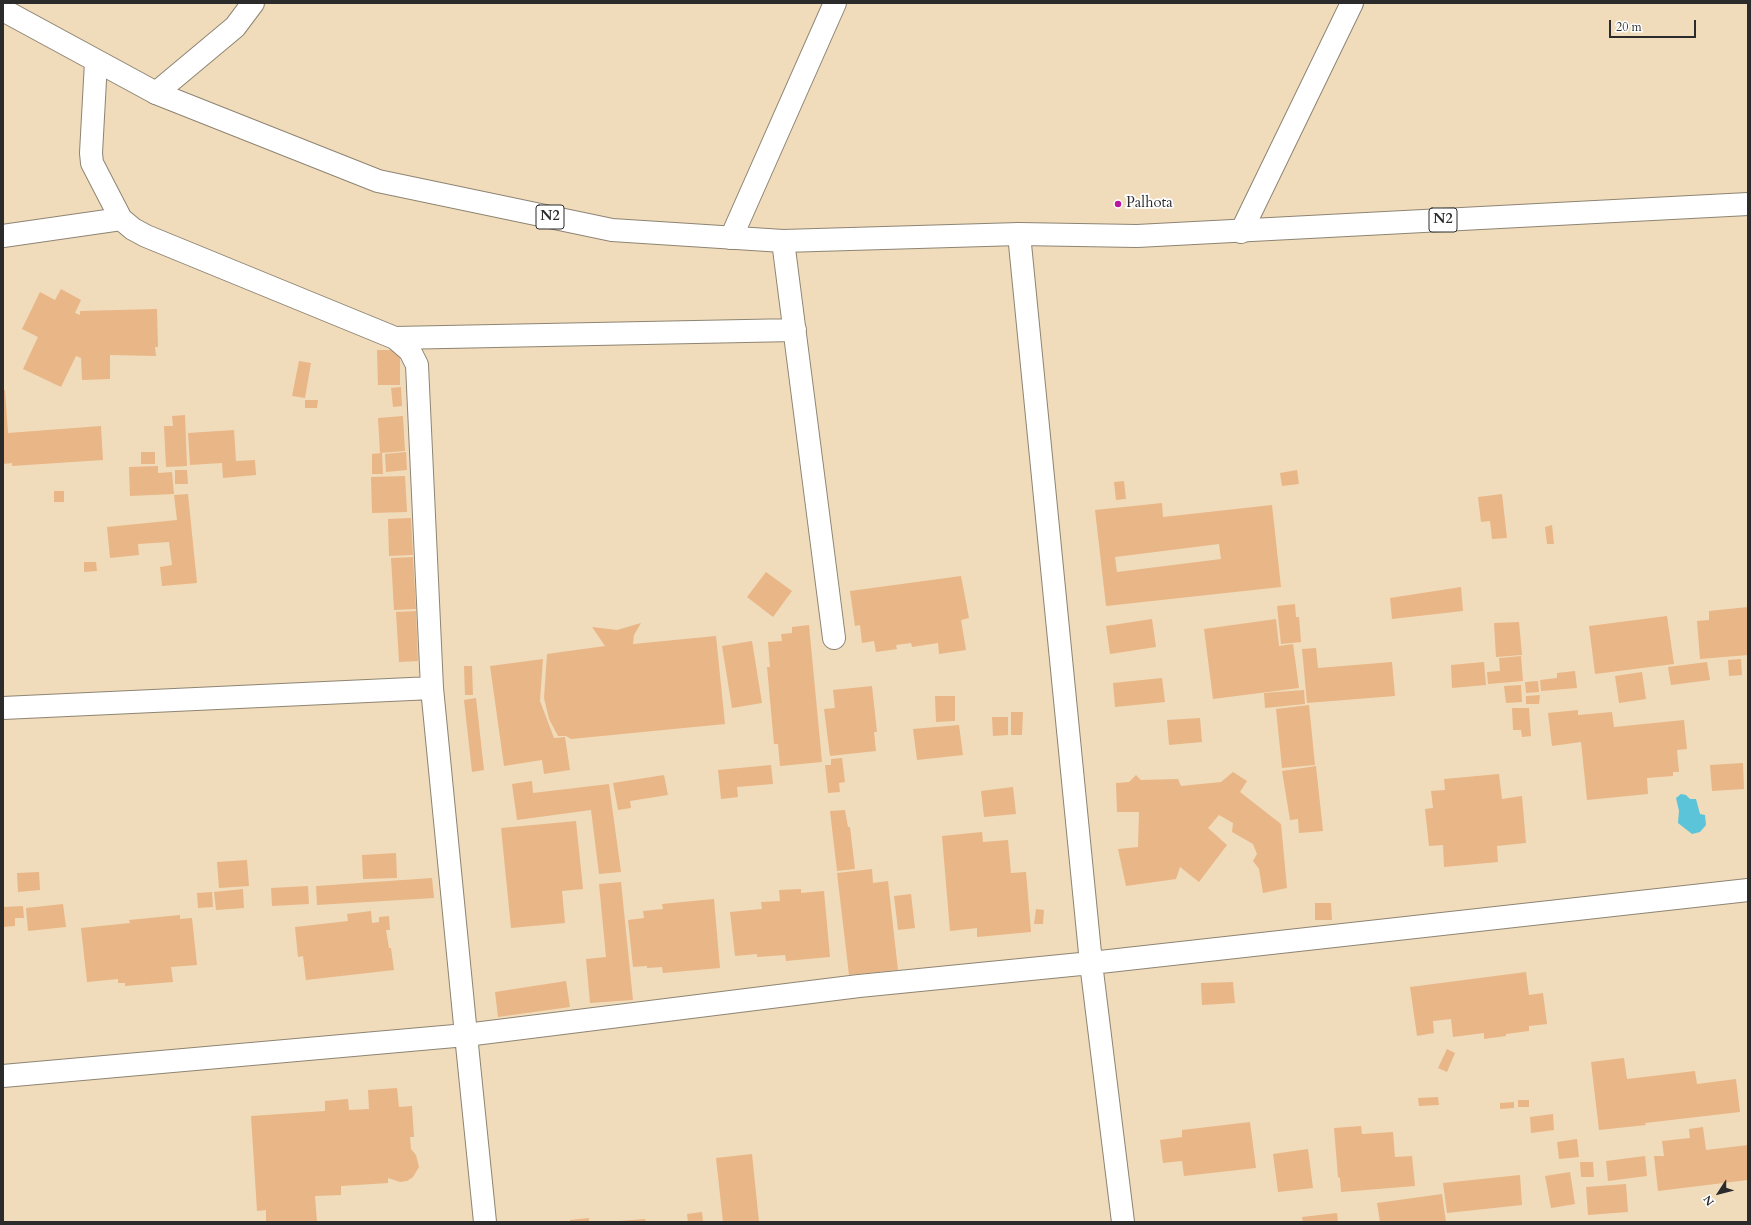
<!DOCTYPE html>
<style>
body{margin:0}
#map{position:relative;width:1751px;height:1225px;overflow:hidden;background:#f0dcbb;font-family:Cardo,serif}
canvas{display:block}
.frame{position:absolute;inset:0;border:4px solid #2b2b2b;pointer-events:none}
.north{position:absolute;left:1699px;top:1173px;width:40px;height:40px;-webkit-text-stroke:3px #fff;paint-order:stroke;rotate:234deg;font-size:11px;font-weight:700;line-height:16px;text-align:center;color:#2b2b2b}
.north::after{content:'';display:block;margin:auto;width:14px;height:18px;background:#2b2b2b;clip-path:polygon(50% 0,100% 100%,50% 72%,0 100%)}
.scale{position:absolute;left:1609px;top:20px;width:87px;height:18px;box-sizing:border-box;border:2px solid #2b2b2b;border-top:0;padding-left:5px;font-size:12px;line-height:14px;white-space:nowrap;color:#2b2b2b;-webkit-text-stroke:3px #fff;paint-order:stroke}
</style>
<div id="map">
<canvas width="1751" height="1225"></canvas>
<div class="frame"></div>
<div class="north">N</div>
<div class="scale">20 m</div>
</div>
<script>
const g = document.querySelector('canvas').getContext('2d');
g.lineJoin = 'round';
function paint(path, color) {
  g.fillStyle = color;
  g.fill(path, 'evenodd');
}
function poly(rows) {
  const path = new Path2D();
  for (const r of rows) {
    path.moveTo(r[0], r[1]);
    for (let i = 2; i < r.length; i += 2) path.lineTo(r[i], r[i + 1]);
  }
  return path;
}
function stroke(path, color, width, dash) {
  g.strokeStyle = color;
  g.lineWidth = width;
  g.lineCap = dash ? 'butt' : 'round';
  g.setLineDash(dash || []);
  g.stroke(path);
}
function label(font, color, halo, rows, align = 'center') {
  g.font = font + ' Cardo,serif';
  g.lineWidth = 3.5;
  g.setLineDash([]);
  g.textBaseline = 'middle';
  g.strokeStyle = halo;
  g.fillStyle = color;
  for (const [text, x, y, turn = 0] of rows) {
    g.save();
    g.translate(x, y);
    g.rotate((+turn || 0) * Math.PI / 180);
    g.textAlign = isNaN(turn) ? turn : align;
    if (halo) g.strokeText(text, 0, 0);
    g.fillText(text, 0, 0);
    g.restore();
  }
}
paint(poly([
 [1681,794,1686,795,1690,799,1696,799,1700,814,1705,815,1706,825,1700,832,1692,834,1678,823,1679,811,1676,798]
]), '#5cc4d9');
paint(poly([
 [61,289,81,300,75,313,80,315,80,311,157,309,158,347,155,347,156,356,110,355,110,379,82,380,81,358,76,356,61,387,23,369,38,337,22,329,40,292,55,300],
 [377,350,400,350,400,385,378,385],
 [299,361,311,363,305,398,292,396],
 [401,387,402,406,393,407,391,388],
 [3,390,5,390,8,433,101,426,103,460,12,466,12,463,3,464],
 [305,400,318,400,317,408,305,408],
 [185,415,187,466,166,467,164,426,173,426,172,416],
 [403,416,405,451,380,453,378,418],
 [234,430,236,461,255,460,256,475,223,478,222,463,190,465,188,433],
 [141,452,155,452,155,464,141,464],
 [406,452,407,470,386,472,385,454],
 [382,453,383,474,372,474,372,454],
 [158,466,158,473,172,472,174,494,130,496,129,467],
 [175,470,187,470,188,484,175,484],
 [1297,470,1299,484,1282,486,1280,473],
 [405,476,407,512,372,513,371,477],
 [1124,481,1126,499,1116,500,1114,482],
 [54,491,64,491,64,502,54,502],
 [188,494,197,583,162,586,160,567,172,565,169,542,138,544,139,555,110,558,107,527,177,520,174,495],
 [1502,494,1507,538,1492,539,1490,521,1481,522,1478,497],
 [1162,503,1163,517,1272,505,1281,587,1106,606,1095,510],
 [1219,544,1221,559,1117,572,1115,557],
 [411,518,413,555,389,556,388,519],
 [1552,525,1554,544,1547,544,1545,527],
 [413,557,416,609,394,610,391,558],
 [84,562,96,562,97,571,84,572],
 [766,572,792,591,773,617,747,597],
 [961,576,969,618,961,620,966,650,939,654,938,643,912,647,911,643,896,645,897,649,876,652,874,641,862,643,860,625,855,626,850,591],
 [1461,587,1463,611,1392,619,1390,598],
 [1295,604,1296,617,1299,617,1301,642,1281,644,1277,606],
 [1748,607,1748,655,1700,659,1697,621,1709,620,1709,611],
 [416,611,418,661,399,662,396,612],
 [1667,616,1674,664,1595,674,1589,626],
 [1152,619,1156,647,1110,654,1106,626],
 [1276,619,1279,646,1293,644,1299,688,1213,699,1204,629],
 [1519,622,1522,655,1496,657,1494,623],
 [641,623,634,635,633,644,716,636,725,724,571,739,566,736,558,736,549,719,544,698,547,654,605,646,592,627,617,630],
 [809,625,822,762,780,766,778,744,774,744,767,667,770,667,768,642,782,641,781,634,792,633,792,627],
 [752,641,762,703,732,708,722,646],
 [1316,648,1318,668,1392,662,1395,696,1307,703,1302,649],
 [1521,656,1523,681,1488,684,1487,672,1500,671,1499,658],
 [543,659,540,701,554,738,565,737,570,770,544,774,542,760,504,766,490,666],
 [1741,659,1742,675,1729,676,1728,660],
 [1484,662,1486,685,1452,688,1451,665],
 [1707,662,1710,680,1671,685,1668,667],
 [464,666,472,666,473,695,465,695],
 [1575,671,1577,688,1541,691,1540,680,1557,678,1557,673],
 [1642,672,1646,699,1619,703,1615,676],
 [1162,678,1165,702,1115,707,1113,683],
 [1538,681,1539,692,1526,693,1525,682],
 [1521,685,1522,702,1506,703,1504,686],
 [872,686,877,732,874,732,876,751,830,756,824,709,835,708,833,690],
 [1304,690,1305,704,1265,708,1264,693],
 [1540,695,1539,704,1526,704,1526,696],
 [935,696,955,696,955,721,936,722],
 [476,698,484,770,472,772,464,700],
 [1309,705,1315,765,1282,768,1276,709],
 [1512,708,1529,708,1531,736,1522,737,1521,730,1513,730],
 [1578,710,1578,715,1612,712,1614,727,1684,720,1687,749,1677,750,1679,772,1673,772,1673,776,1647,778,1648,794,1587,800,1581,742,1552,746,1548,713],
 [1011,712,1023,712,1022,735,1011,735],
 [992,717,1008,717,1008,735,993,736],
 [1200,718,1202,742,1169,745,1167,720],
 [959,725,963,755,917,760,913,729],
 [842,758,845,782,839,783,840,792,828,793,825,765,831,765,831,759],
 [1743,763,1744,789,1712,791,1710,765],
 [771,765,773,784,737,787,738,797,721,799,718,770],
 [1316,766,1323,831,1299,833,1298,819,1290,820,1282,771],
 [1233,772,1247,781,1240,792,1281,824,1287,888,1263,893,1259,869,1253,861,1257,854,1253,844,1232,832,1233,823,1219,815,1208,828,1227,845,1199,882,1180,867,1176,879,1126,886,1118,849,1138,847,1139,812,1117,812,1116,783,1129,782,1136,775,1141,780,1178,779,1181,786,1221,782],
 [1499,774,1502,799,1522,796,1526,843,1497,846,1498,862,1444,867,1443,845,1429,846,1425,809,1433,808,1431,791,1445,790,1444,779],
 [664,775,668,795,630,801,631,808,618,810,613,783],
 [532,781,533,793,609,784,621,872,599,874,591,810,517,820,512,784],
 [1013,787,1016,814,984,817,981,791],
 [845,810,848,827,850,827,855,869,837,871,830,811],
 [576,821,583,889,562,891,565,923,511,928,501,828],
 [982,832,983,842,1008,840,1011,873,1026,872,1031,932,977,937,977,928,950,931,942,836],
 [396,853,397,878,363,879,362,855],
 [247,860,249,886,219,888,217,862],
 [872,869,873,883,888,881,898,970,849,975,837,873],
 [39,872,40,890,18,892,17,873],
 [432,878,434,898,317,905,316,886],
 [621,882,633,1000,590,1003,586,959,606,957,599,884],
 [308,886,309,904,272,906,271,888],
 [243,889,244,908,216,910,214,892],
 [801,889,801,893,824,891,830,957,786,961,785,955,757,957,757,954,735,956,730,912,762,909,761,902,780,901,779,890],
 [212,892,213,907,198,908,197,893],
 [911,894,915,928,898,930,894,896],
 [714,899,720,968,663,973,662,967,647,968,647,966,633,967,628,920,644,918,643,911,663,909,662,904],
 [1315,903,1331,903,1332,920,1315,920],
 [63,904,66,927,28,931,26,908],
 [23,906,24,918,15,918,15,926,3,927,3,907],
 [1036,909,1044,910,1043,924,1034,924],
 [371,911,372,923,379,922,379,917,389,916,390,930,386,930,389,948,391,948,394,970,306,980,303,956,298,957,295,927,348,921,347,914],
 [180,915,180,919,192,918,197,965,171,967,173,982,125,986,125,983,118,983,118,979,87,982,81,928,130,923,129,920],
 [1526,972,1529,995,1543,993,1547,1024,1529,1026,1529,1031,1506,1034,1506,1036,1484,1039,1484,1033,1453,1037,1451,1019,1433,1021,1434,1033,1417,1036,1410,987],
 [566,981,570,1007,498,1017,495,992],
 [1233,982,1235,1003,1202,1005,1201,983],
 [1447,1049,1455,1053,1447,1072,1438,1068],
 [1624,1058,1627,1079,1695,1071,1697,1084,1736,1079,1740,1112,1645,1123,1646,1125,1599,1130,1591,1062],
 [397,1088,399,1107,412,1106,414,1137,410,1137,411,1149,416,1155,419,1167,413,1177,407,1181,400,1182,388,1178,388,1183,341,1186,341,1195,315,1196,317,1222,266,1222,266,1210,257,1211,251,1116,325,1111,325,1101,348,1099,349,1110,369,1109,368,1090],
 [1438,1097,1439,1105,1419,1106,1418,1098],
 [1518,1100,1529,1100,1529,1107,1518,1107],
 [1514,1102,1514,1108,1500,1109,1500,1103],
 [1553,1114,1554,1130,1531,1133,1530,1117],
 [1250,1122,1256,1168,1184,1176,1182,1161,1163,1163,1160,1140,1182,1137,1182,1130],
 [1361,1126,1362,1134,1393,1132,1395,1157,1412,1156,1415,1186,1341,1192,1340,1178,1338,1177,1334,1128],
 [1703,1127,1706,1150,1748,1145,1748,1180,1658,1191,1654,1156,1664,1156,1662,1141,1690,1138,1689,1129],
 [1577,1139,1579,1157,1559,1159,1557,1142],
 [1308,1149,1313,1188,1278,1192,1273,1154],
 [752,1154,759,1222,723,1222,716,1158],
 [1645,1156,1647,1176,1608,1181,1606,1161],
 [1580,1162,1593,1162,1594,1177,1581,1177],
 [1570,1172,1575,1204,1551,1208,1545,1176],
 [1520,1175,1522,1205,1447,1213,1443,1183],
 [1626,1184,1628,1212,1588,1215,1586,1187],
 [1442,1194,1446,1222,1380,1222,1377,1203],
 [702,1212,703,1222,688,1222,687,1214],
 [1337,1213,1338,1222,1303,1222,1302,1217],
 [589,1218,589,1222,570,1222,570,1220],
 [645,1219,646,1222,619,1222,619,1221]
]), '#e9b687');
const street = poly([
 [96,62,91,153,92,163,121,219,133,229,146,236,395,338,410,351,417,365,432,688,466,1035,859,986,1091,963,1748,890],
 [156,93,235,27,253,3],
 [1241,232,1352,3],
 [1019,234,1091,963,1123,1222],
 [3,236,121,219],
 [731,238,835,3],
 [783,241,834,638],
 [395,338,795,330],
 [3,708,432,688],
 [3,1076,466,1035,485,1222]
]);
const primary = poly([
 [3,10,156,93,378,181,612,230,783,241,1019,234,1137,236,1748,204]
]);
stroke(street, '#8e8473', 24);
stroke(primary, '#8e8473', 24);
stroke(street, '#fff', 22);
stroke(primary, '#fff', 22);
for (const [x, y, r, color] of [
 [1118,204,4,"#b5179e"]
]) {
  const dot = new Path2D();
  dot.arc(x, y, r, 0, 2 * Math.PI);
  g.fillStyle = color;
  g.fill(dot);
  stroke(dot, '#fff', 1.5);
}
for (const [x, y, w] of [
 [550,217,28],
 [1443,220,28]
]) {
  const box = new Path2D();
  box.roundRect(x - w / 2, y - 12, w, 24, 3);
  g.fillStyle = '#fff';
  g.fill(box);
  stroke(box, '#2b2b2b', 1);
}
label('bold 14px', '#2b2b2b', null, [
 ["N2",550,217],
 ["N2",1443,220]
]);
label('15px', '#2b2b2b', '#fff', [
 ["Palhota",1126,204]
], 'left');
</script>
